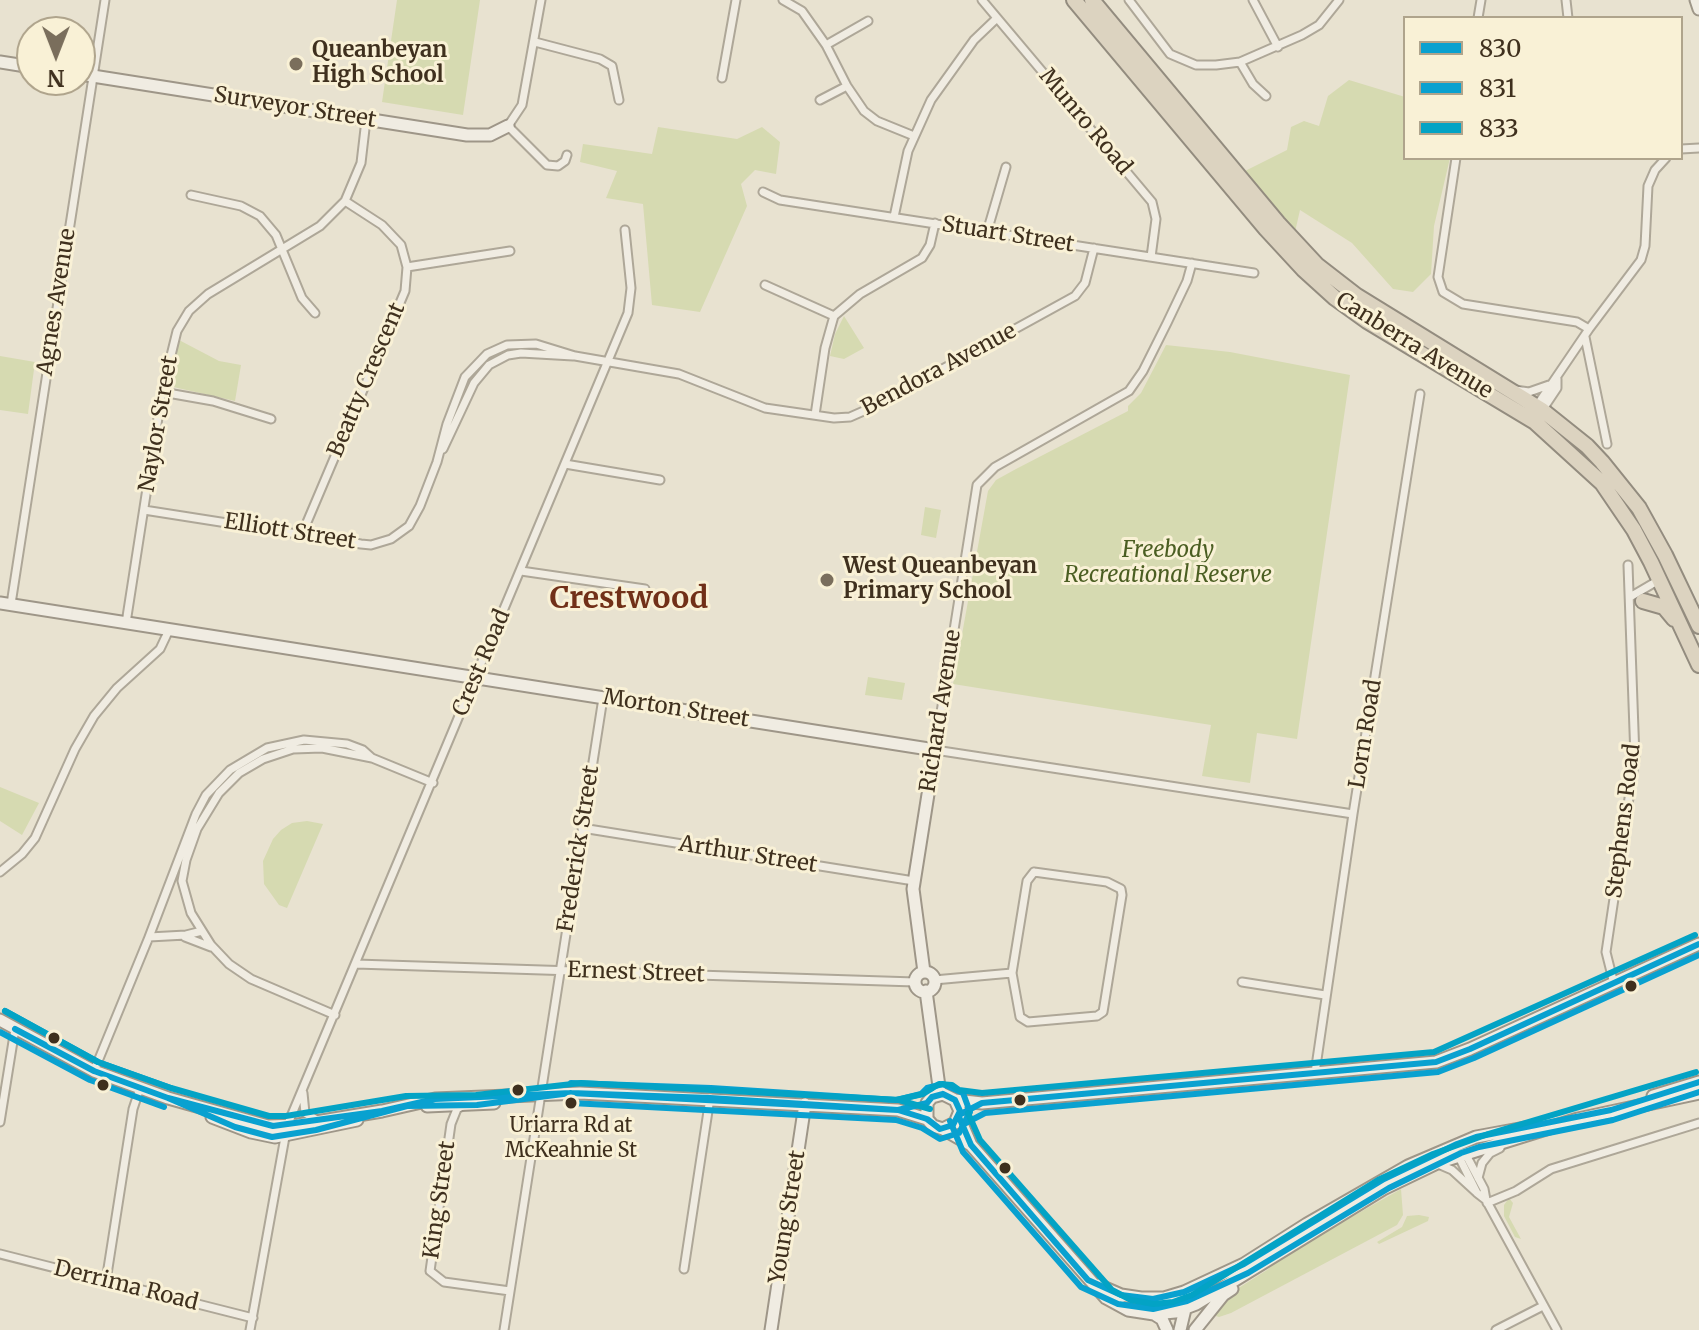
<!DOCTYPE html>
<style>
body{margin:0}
#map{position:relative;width:1699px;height:1330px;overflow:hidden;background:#e8e2d0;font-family:Merriweather,serif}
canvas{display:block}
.legend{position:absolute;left:1403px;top:16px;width:280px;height:144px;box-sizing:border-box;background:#f9f1d6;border:2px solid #afa48c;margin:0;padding:10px 14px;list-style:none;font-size:24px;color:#3f301e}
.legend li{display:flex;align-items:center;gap:16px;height:40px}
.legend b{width:40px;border:2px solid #afa48c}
.north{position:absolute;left:16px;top:16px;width:80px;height:80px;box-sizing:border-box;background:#f9f1d6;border:2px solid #afa48c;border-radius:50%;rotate:180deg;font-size:22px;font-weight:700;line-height:32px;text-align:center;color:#3f301e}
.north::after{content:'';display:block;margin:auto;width:28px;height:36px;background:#7a6e5c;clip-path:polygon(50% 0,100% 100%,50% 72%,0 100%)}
</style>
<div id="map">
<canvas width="1699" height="1330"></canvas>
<ul class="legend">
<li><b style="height:10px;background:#09a1d0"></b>830</li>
<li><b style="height:10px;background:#09a1d0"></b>831</li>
<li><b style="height:10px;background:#03a3c5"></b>833</li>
</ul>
<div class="north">N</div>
</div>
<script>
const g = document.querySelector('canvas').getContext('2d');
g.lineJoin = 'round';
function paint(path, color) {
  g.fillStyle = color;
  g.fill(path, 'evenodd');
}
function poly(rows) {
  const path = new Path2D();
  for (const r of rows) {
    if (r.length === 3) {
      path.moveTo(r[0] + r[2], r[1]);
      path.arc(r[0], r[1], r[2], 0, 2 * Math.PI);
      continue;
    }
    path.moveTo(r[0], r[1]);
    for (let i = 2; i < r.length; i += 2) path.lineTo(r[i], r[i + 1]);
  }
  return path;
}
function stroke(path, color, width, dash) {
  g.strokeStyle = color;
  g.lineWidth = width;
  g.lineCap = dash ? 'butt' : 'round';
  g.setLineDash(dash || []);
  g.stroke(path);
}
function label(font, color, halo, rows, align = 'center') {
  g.font = font + ' Merriweather,serif';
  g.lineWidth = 6;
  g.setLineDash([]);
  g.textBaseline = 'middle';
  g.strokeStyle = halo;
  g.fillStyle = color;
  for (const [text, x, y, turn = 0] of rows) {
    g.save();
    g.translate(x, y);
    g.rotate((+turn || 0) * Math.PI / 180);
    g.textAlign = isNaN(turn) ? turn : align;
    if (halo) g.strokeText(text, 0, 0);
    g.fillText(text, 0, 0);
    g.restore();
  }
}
paint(poly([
 [397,0,480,0,463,115,382,102],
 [1349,80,1405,97,1405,158,1450,158,1434,226,1431,274,1413,292,1393,289,1352,243,1300,210,1295,232,1243,172,1287,150,1291,127,1304,121,1319,126,1328,96],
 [658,127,737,139,762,127,780,142,776,174,755,170,741,184,747,206,700,312,652,305,643,204,606,198,617,171,580,162,583,144,652,154],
 [844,316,864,348,844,359,830,356,835,334],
 [179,340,219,361,241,365,235,401,169,386],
 [1166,345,1230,352,1350,375,1297,739,1257,733,1250,783,1202,776,1211,725,953,684,988,491,996,480,1016,469,1128,411,1128,406,1141,393],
 [0,356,35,362,28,414,0,410],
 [925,507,941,510,936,538,921,535],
 [868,677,905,683,902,700,865,695],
 [0,787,39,803,22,835,0,821],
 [307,821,323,824,287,908,279,905,264,884,263,861,273,839,281,830,292,823],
 [1401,1189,1403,1215,1397,1225,1231,1313,1219,1317,1213,1315,1221,1302,1237,1289,1267,1270,1283,1256],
 [1509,1198,1513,1203,1509,1217,1521,1239,1515,1237,1504,1216,1504,1205],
 [1419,1215,1429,1217,1428,1221,1379,1244,1377,1242,1402,1227,1407,1216]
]), '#d6dab1');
const street = poly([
 [541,0,522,105,508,126,547,165,558,166,565,161,567,155],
 [783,0,802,11,826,45,847,86,864,111,877,121,914,136],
 [982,0,1152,202,1156,219,1151,257],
 [1129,0,1170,54,1196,65,1216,65,1240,62,1302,35,1319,25,1339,0],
 [1253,0,1278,47],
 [1566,0,1568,18],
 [1478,18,1481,0],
 [535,42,600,59,612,66,619,100],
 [826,45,868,21],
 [1240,62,1253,84,1266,96],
 [722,78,736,0],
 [820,100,847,86],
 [1681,149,1699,148],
 [1456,158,1438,277,1443,292,1463,304,1577,322,1589,329],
 [763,192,780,200,1254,273],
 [191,195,241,206,260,216,276,235,302,298,315,313],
 [894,217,908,151,931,100,974,40,997,18],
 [987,232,1006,167],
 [1192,263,1187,281,1167,323,1143,371,1129,391,995,467,977,485,935,750,1353,814],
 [407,267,510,251],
 [765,285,834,316],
 [1585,337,1607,444],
 [1515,390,1529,392,1549,385],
 [162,392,213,401,271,419],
 [1536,407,1589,329,1641,260,1645,246,1648,186,1655,170,1666,158],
 [1541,412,1557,388,1557,379],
 [815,415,825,348,834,316,860,294,922,258,930,245,935,223],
 [443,449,474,383,489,365,508,355,521,353,573,356],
 [565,464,660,480],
 [144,510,361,544,371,545,391,539,409,526,420,506,437,462,447,424,465,377,487,354,507,345,536,344,575,356,679,374,765,408,834,418,850,417,875,406,1075,296,1085,283,1094,248],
 [302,534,405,291,407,267,401,245,382,225,345,201],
 [521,571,645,589],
 [1630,597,1659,580],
 [11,604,105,0],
 [126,623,162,392,177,331,189,311,208,294,320,226,345,201,361,163,366,120],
 [582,828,914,881],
 [0,872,22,854,35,838,75,749,94,716,117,688,160,649,169,630],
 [1034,872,1107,882,1121,889,1122,895,1104,1006,1103,1012,1097,1016,1028,1022,1020,1017,1012,973,1027,881,1034,872],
 [149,937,196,814,206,795,230,770,267,748,304,740,347,744,363,750,372,758],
 [185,937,211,947],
 [356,964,915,982],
 [934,980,1012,973],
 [1242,982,1325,995],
 [1614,984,1606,952,1635,758,1628,565],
 [335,1015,251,979,229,964,211,945,191,913,182,881,186,860,197,829,219,793,239,773,263,759,293,749,322,748,372,758,433,783],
 [94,1071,149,937,186,935,202,931],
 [1315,1073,1353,814,1420,394],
 [303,1093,305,1113,317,1120],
 [464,1105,457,1109,451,1124,430,1271,444,1282,510,1291],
 [0,1122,15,1029],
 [287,1126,628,313,631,288,625,230],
 [1465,1153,1484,1189,1486,1200,1557,1330],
 [1458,1155,1477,1193,1486,1200],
 [1438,1164,1452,1170,1476,1192],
 [1478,1178,1482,1163,1490,1153,1500,1148],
 [1487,1203,1516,1191,1551,1169,1699,1123],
 [0,1254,253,1318],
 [684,1269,710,1098],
 [106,1281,133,1109,140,1088],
 [250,1330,285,1137],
 [504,1330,603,698],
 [1496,1330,1543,1306]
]);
const secondary = poly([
 [1696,0,1699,9],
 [0,62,32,67],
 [80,74,467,135,490,135,508,126],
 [0,603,935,750,913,889,924,972],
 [925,982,10],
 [926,991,940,1094],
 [0,1020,94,1071,168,1098,268,1126,298,1125,382,1111,435,1099,580,1093,898,1110,927,1119],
 [1653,1096,1699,1082],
 [955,1100,982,1103,1436,1062,1470,1049,1699,944],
 [427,1106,494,1103],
 [212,1117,251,1132,275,1137,357,1120],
 [959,1117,971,1145,1106,1298,1128,1310,1154,1314,1175,1312,1196,1304,1383,1189,1437,1163,1578,1119,1699,1093],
 [943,1129,955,1123,960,1111,955,1100,943,1094,932,1097,927,1103,927,1119,933,1126,943,1129,971,1145],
 [1098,1285,1121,1295,1141,1298,1164,1298,1184,1292,1244,1264,1307,1224,1408,1166,1476,1137,1530,1127],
 [1154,1314,1162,1319,1167,1330],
 [771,1330,805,1104],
 [1180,1330,1186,1305],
 [1195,1330,1223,1295,1232,1289]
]);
const highway = poly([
 [1074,0,1266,229,1303,269,1335,298,1367,321,1535,422,1602,483,1634,530,1651,562,1699,665],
 [1092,0,1278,223,1317,265,1357,296,1542,410,1587,446,1602,462,1639,508,1665,555,1699,626],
 [1643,601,1664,607,1674,619]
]);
stroke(street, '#aea798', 11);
stroke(secondary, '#9e9688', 15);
stroke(highway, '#938c7f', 18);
stroke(street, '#f0ece2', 7);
stroke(secondary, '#f0ece2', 11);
stroke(highway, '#dcd3c0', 14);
stroke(poly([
 [15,1029,94,1071],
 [15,1029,94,1071],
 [94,1071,168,1098],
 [94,1071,168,1098],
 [571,1093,710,1098,898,1110],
 [571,1093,898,1110],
 [943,1094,955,1100,960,1111,953,1125,940,1129,927,1119,898,1110,927,1103,932,1097,943,1094],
 [168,1098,273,1126,382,1111,435,1099,571,1093],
 [168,1098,235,1127,272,1137,316,1130,407,1106,477,1105,571,1093],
 [959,1115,982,1103,1436,1062,1470,1049,1699,944],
 [959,1117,971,1145,1088,1280,1121,1295,1153,1299,1184,1292,1244,1264,1384,1179,1457,1144,1476,1137,1611,1110,1699,1082]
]), '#09a1d0', 6);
stroke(poly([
 [5,1011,98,1062,171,1088],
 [0,1032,90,1080,164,1107],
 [571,1083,711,1088,897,1100,921,1094,927,1088,943,1084,963,1093,970,1112,959,1133,940,1139,922,1128,896,1120,571,1103],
 [950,1121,963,1152,1081,1287,1118,1304,1153,1309,1187,1301,1248,1273,1389,1188,1461,1153,1479,1147,1613,1120,1699,1092],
 [964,1124,985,1113,1438,1072,1474,1058,1699,955]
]), '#09a1d0', 6);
stroke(poly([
 [5,1011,98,1062,171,1088,269,1116,286,1116,406,1096,476,1095,581,1083,899,1100,930,1109],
 [896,1100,923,1094,939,1084,952,1085,959,1090,982,1093,1434,1052,1695,935],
 [968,1113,980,1140,1112,1290,1131,1300,1154,1304,1173,1302,1192,1295,1378,1180,1433,1154,1488,1134,1696,1072]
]), '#03a3c5', 6);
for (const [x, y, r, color] of [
 [296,64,8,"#7a6e5c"],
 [827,580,8,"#7a6e5c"],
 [1631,986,7,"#3f301e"],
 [54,1038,7,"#3f301e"],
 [103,1085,7,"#3f301e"],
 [518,1090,7,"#3f301e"],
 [1020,1100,7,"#3f301e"],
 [571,1103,7,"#3f301e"],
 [1005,1168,7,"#3f301e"]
]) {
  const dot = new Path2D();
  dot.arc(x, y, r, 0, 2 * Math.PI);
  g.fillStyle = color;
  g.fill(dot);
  stroke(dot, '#f9f1d6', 3);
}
label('20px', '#3f301e', '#f9f1d6', [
 ["Uriarra Rd at",571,1126],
 ["McKeahnie St",571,1151]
]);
label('bold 22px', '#3f301e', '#f9f1d6', [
 ["Queanbeyan",312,51],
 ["High School",312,76],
 ["West Queanbeyan",843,567],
 ["Primary School",843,592]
], 'left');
label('22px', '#3f301e', '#f9f1d6', [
 ["Surveyor Street",295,108,9],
 ["Munro Road",1085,122,50],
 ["Stuart Street",1008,235,9],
 ["Agnes Avenue",57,302,-81],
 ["Canberra Avenue",1414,346,32],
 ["Bendora Avenue",939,370,-28],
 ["Beatty Crescent",367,380,-67],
 ["Naylor Street",159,424,-80],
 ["Elliott Street",290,532,9],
 ["Crest Road",482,663,-67],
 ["Morton Street",676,709,9],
 ["Richard Avenue",941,711,-81],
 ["Lorn Road",1366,734,-81],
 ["Stephens Road",1624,821,-83],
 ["Frederick Street",579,849,-81],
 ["Arthur Street",748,855,9],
 ["Ernest Street",636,973,2],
 ["King Street",440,1200,-82],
 ["Young Street",788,1217,-81],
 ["Derrima Road",126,1286,14]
]);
label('italic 22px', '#4b5e22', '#f9f1d6', [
 ["Freebody",1168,551],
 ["Recreational Reserve",1168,576]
]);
label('bold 30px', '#713018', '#f9f1d6', [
 ["Crestwood",629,600]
]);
</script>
